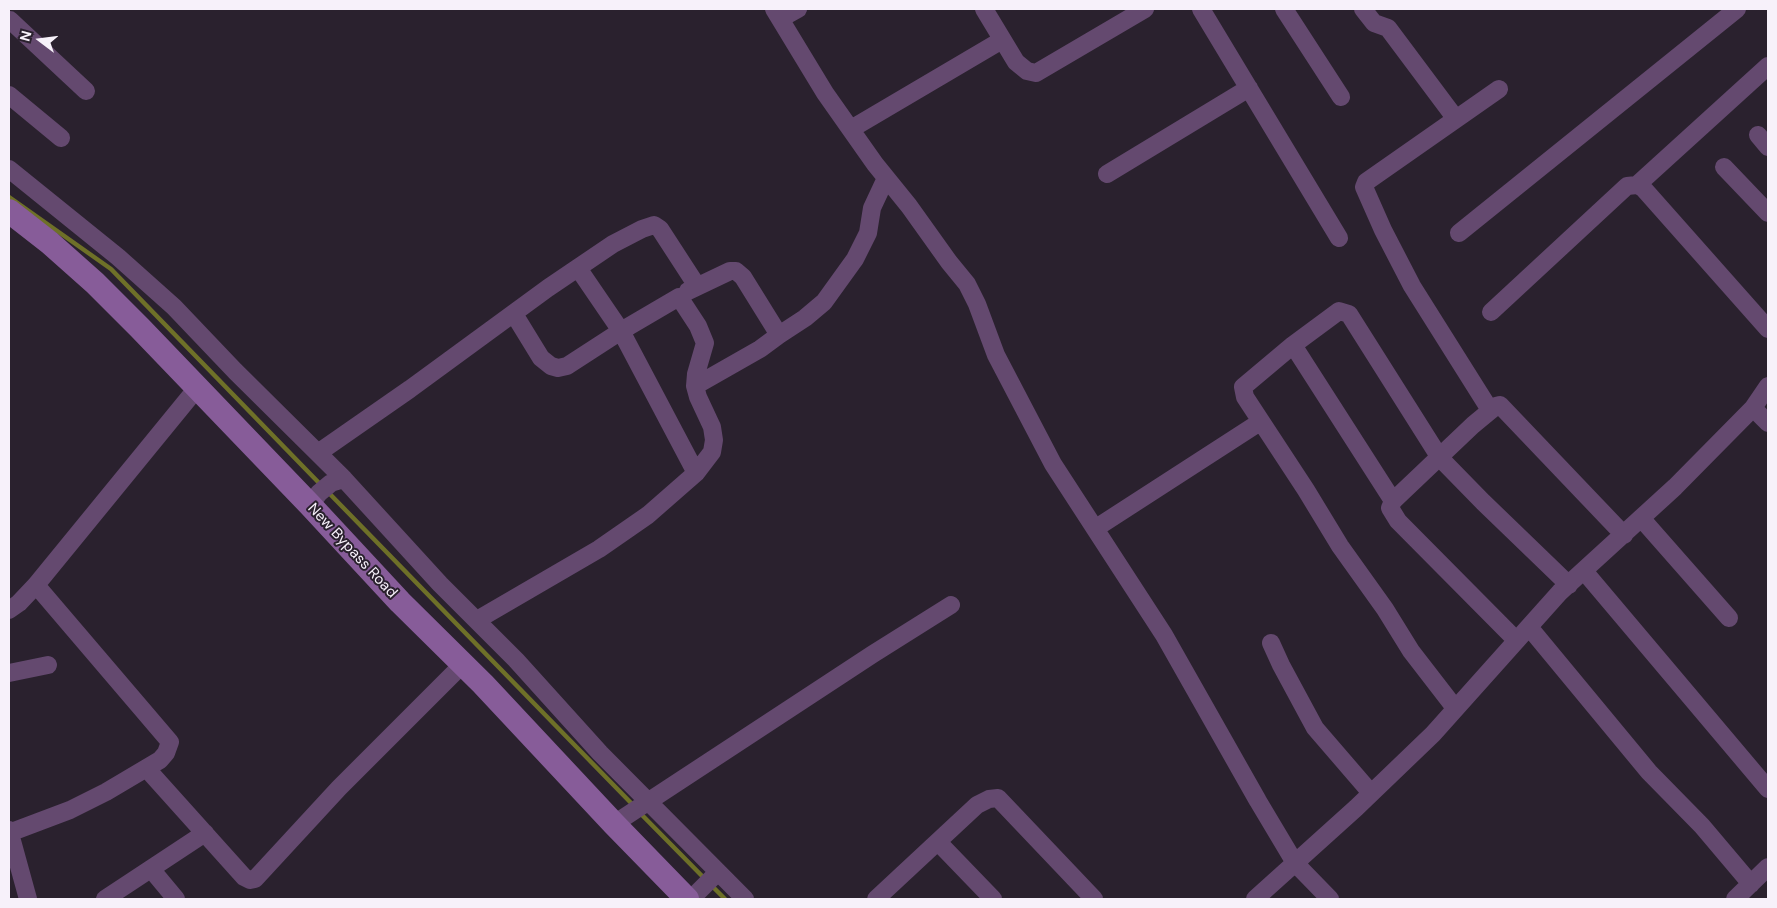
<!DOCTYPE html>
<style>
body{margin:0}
#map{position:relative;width:1777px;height:908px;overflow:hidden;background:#2a212e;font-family:"DM Sans",sans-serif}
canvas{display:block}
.frame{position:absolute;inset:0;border:10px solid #f7f1fa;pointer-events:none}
.north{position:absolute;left:15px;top:15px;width:50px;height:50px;-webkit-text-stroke:4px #2a212e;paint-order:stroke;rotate:285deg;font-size:14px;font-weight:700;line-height:20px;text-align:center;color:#f7f1fa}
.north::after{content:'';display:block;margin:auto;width:18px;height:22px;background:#f7f1fa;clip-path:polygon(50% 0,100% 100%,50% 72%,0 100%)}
</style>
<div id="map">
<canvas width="1777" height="908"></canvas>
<div class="frame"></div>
<div class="north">N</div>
</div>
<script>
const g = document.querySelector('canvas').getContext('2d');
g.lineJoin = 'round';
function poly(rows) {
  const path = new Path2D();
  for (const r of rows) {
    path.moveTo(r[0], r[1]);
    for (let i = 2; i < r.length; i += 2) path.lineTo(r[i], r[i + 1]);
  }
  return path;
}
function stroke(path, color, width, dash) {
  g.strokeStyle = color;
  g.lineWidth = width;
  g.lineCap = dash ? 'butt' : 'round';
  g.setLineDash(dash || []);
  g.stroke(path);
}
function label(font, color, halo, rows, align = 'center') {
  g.font = font + ' "DM Sans",sans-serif';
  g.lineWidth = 4;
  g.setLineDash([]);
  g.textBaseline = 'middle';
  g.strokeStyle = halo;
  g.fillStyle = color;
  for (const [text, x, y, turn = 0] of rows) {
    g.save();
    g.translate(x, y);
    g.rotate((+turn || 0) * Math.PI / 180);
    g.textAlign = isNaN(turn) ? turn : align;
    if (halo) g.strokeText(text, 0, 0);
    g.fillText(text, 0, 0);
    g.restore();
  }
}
stroke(poly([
 [9,197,111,269,321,485],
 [326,490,633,805],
 [640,813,705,879],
 [710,884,725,899]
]), '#6e7028', 4.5);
stroke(poly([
 [774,9,825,93,875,164,909,206,949,262,967,284,977,304,996,355,1053,464,1164,635,1258,801,1295,863,1356,808,1433,734,1560,592,1675,487,1753,408,1768,386],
 [984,9,1016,62,1027,71,1036,73,1145,9],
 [1201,9,1339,238],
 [1284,9,1341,97],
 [1363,9,1374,23,1388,28,1456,119],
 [780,19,798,9],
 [10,20,86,91],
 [9,95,61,138],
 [851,129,1002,40],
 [1758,135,1768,147],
 [1724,167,1768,213],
 [9,169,118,257,174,307,235,371,344,479],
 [1107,174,1249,88],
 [1637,185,1768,66],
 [1459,233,1737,9],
 [578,268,621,331,696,473],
 [688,291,730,271,736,271,743,277,779,335,760,349,695,386],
 [1491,312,1627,186,1637,185,1643,188,1768,329],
 [779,335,805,318,824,302,855,259,868,233,872,208,886,178],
 [1293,345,1393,501],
 [1753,408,1768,423],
 [1490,410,1412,286,1383,230,1364,187,1366,182,1499,89],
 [318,453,410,389,548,288,613,244,642,229,654,225,660,229,697,286],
 [310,505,319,493,331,483,344,479,440,584,516,660,600,753,745,899],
 [1641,518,1729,618],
 [1096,528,1260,422],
 [1584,571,1768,789],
 [9,610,19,603,36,585,197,388],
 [477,620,599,549,648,515,696,473,712,452,714,440,712,427,698,397,695,386,696,374,705,343,698,326,679,297,621,331,567,366,558,368,551,366,541,358,514,314],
 [1529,627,1649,772,1702,826,1751,884],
 [1516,640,1398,521,1390,508,1393,501,1473,425,1496,406,1500,405,1624,535],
 [1271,643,1281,665,1315,728,1371,793],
 [9,673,48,665],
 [1455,708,1411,651,1385,609,1340,546,1306,490,1245,397,1243,387,1293,345,1339,311,1349,314,1440,458,1483,502,1569,585],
 [147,769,244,877,250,880,255,879,339,788,462,665],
 [614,824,873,654,951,605],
 [9,830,28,899],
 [9,833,70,810,106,792,160,760,166,753,170,742,36,585],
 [938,842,993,899],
 [151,869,176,899],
 [105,899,205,833],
 [691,899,718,872],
 [876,899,977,805,989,799,998,798,1094,899],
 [1255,899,1295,863,1330,899],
 [1735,899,1768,867]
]), '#64496f', 18);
stroke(poly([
 [9,211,50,243,95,283,140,328,310,505,400,602,483,684,614,824,687,899]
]), '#875c99', 24);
label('15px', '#f7f1fa', '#2a212e', [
 ["New Bypass Road",352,551,47]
]);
</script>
